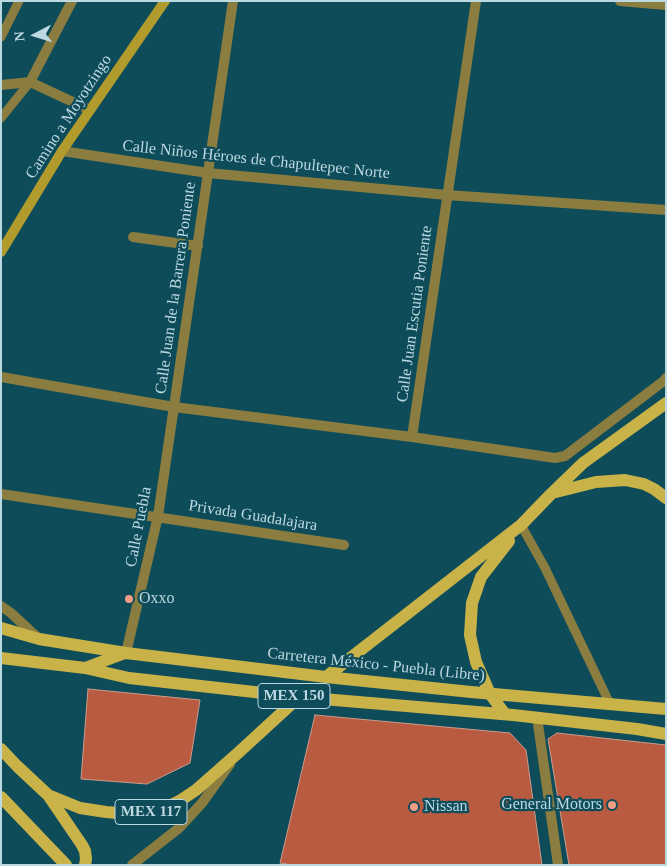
<!DOCTYPE html>
<meta charset="utf-8">
<style>
body{margin:0}
#map{position:relative;width:667px;height:866px;overflow:hidden;background:#0e4c5a;font-family:Georgia,serif}
canvas{display:block}
.frame{position:absolute;inset:0;border:2px solid #bcd8e0;pointer-events:none}
.north{position:absolute;left:10px;top:10px;width:50px;height:50px;-webkit-text-stroke:4px #0e4c5a;paint-order:stroke;rotate:265deg;font-size:14px;font-weight:700;line-height:20px;text-align:center;color:#bcd8e0}
.north::after{content:'';display:block;margin:auto;width:18px;height:22px;background:#bcd8e0;clip-path:polygon(50% 0,100% 100%,50% 72%,0 100%)}
</style>
<div id="map">
<canvas width="667" height="866"></canvas>
<div class="frame"></div>
<div class="north">N</div>
</div>
<script>
const g = document.querySelector('canvas').getContext('2d');
g.lineJoin = 'round';
function paint(path, color) {
  g.fillStyle = color;
  g.fill(path, 'evenodd');
}
function poly(rows) {
  const path = new Path2D();
  for (const r of rows) {
    path.moveTo(r[0], r[1]);
    for (let i = 2; i < r.length; i += 2) path.lineTo(r[i], r[i + 1]);
  }
  return path;
}
function stroke(path, color, width, dash) {
  g.strokeStyle = color;
  g.lineWidth = width;
  g.lineCap = dash ? 'butt' : 'round';
  g.setLineDash(dash || []);
  g.stroke(path);
}
function label(font, color, halo, rows, align = 'center') {
  g.font = font + ' Georgia,serif';
  g.lineWidth = 4.5;
  g.setLineDash([]);
  g.textBaseline = 'middle';
  g.strokeStyle = halo;
  g.fillStyle = color;
  for (const [text, x, y, turn = 0] of rows) {
    g.save();
    g.translate(x, y);
    g.rotate((+turn || 0) * Math.PI / 180);
    g.textAlign = isNaN(turn) ? turn : align;
    if (halo) g.strokeText(text, 0, 0);
    g.fillText(text, 0, 0);
    g.restore();
  }
}
const building = poly([
 [88,689,200,700,190,763,147,784,81,779,88,689],
 [315,715,510,733,526,750,542,865,293,865,280,863,315,715],
 [557,733,666,745,666,865,569,865,548,739,557,733]
]);
paint(building, '#b85b40');
stroke(building, '#cc9b8c', 1);
stroke(poly([
 [1,37,19,1],
 [1,118,30,82],
 [521,525,545,568,610,704]
]), '#8a7d3f', 9);
stroke(poly([
 [620,1,666,5],
 [30,82,72,1],
 [1,85,30,82,90,110],
 [62,151,208,173,447,195,666,210],
 [133,237,198,246],
 [1,377,174,407,412,437,555,458,565,456,665,380,666,378],
 [412,437,476,1],
 [1,494,344,545],
 [1,606,11,613,39,639],
 [126,653,158,516,233,1],
 [537,717,558,865]
]), '#8a7d3f', 10);
stroke(poly([
 [132,865,179,828,202,803,230,764]
]), '#8a7d3f', 10);
stroke(poly([
 [1,252,62,151,165,1]
]), '#b19b2d', 10);
stroke(poly([
 [552,493,596,482,625,480,644,484,654,489,666,498],
 [1,628,39,639,126,653,326,677,471,692,666,709],
 [1,658,85,668,129,678,299,697,513,715,637,729,666,734],
 [85,668,125,653],
 [326,677,521,525,551,494,583,463,666,403],
 [505,714,490,694,476,662,470,635,472,603,481,577,509,541],
 [1,749,17,766,48,795,80,808,106,812,129,814,148,813,165,808,181,800,196,790,238,753,299,697],
 [48,795,82,845,85,851,86,859,85,865],
 [1,797,66,865]
]), '#c9b349', 12);
for (const [x, y, r, color] of [
 [129,599,5,"#f39f86"],
 [612,805,5,"#f39f86"],
 [414,807,5,"#f39f86"]
]) {
  const dot = new Path2D();
  dot.arc(x, y, r, 0, 2 * Math.PI);
  g.fillStyle = color;
  g.fill(dot);
  stroke(dot, '#0e4c5a', 2);
}
for (const [x, y, w] of [
 [294,696,72],
 [151,812,72]
]) {
  const box = new Path2D();
  box.roundRect(x - w / 2, y - 12.5, w, 25, 4);
  g.fillStyle = '#0e4c5a';
  g.fill(box);
  stroke(box, '#bcd8e0', 1);
}
label('bold 15px', '#bcd8e0', null, [
 ["MEX 150",294,696],
 ["MEX 117",151,812]
]);
label('16px', '#bcd8e0', '#0e4c5a', [
 ["Camino a Moyotzingo",69,117,-57],
 ["Calle Niños Héroes de Chapultepec Norte",256,160,6],
 ["Calle Juan de la Barrera Poniente",176,288,-82],
 ["Calle Juan Escutia Poniente",415,314,-82],
 ["Privada Guadalajara",253,516,9],
 ["Calle Puebla",139,527,-79],
 ["Carretera México - Puebla (Libre)",376,665,6]
]);
label('16px', '#bcd8e0', '#0e4c5a', [
 ["Oxxo",139,599],
 ["General Motors",602,805,"right"],
 ["Nissan",424,807]
], 'left');
</script>
